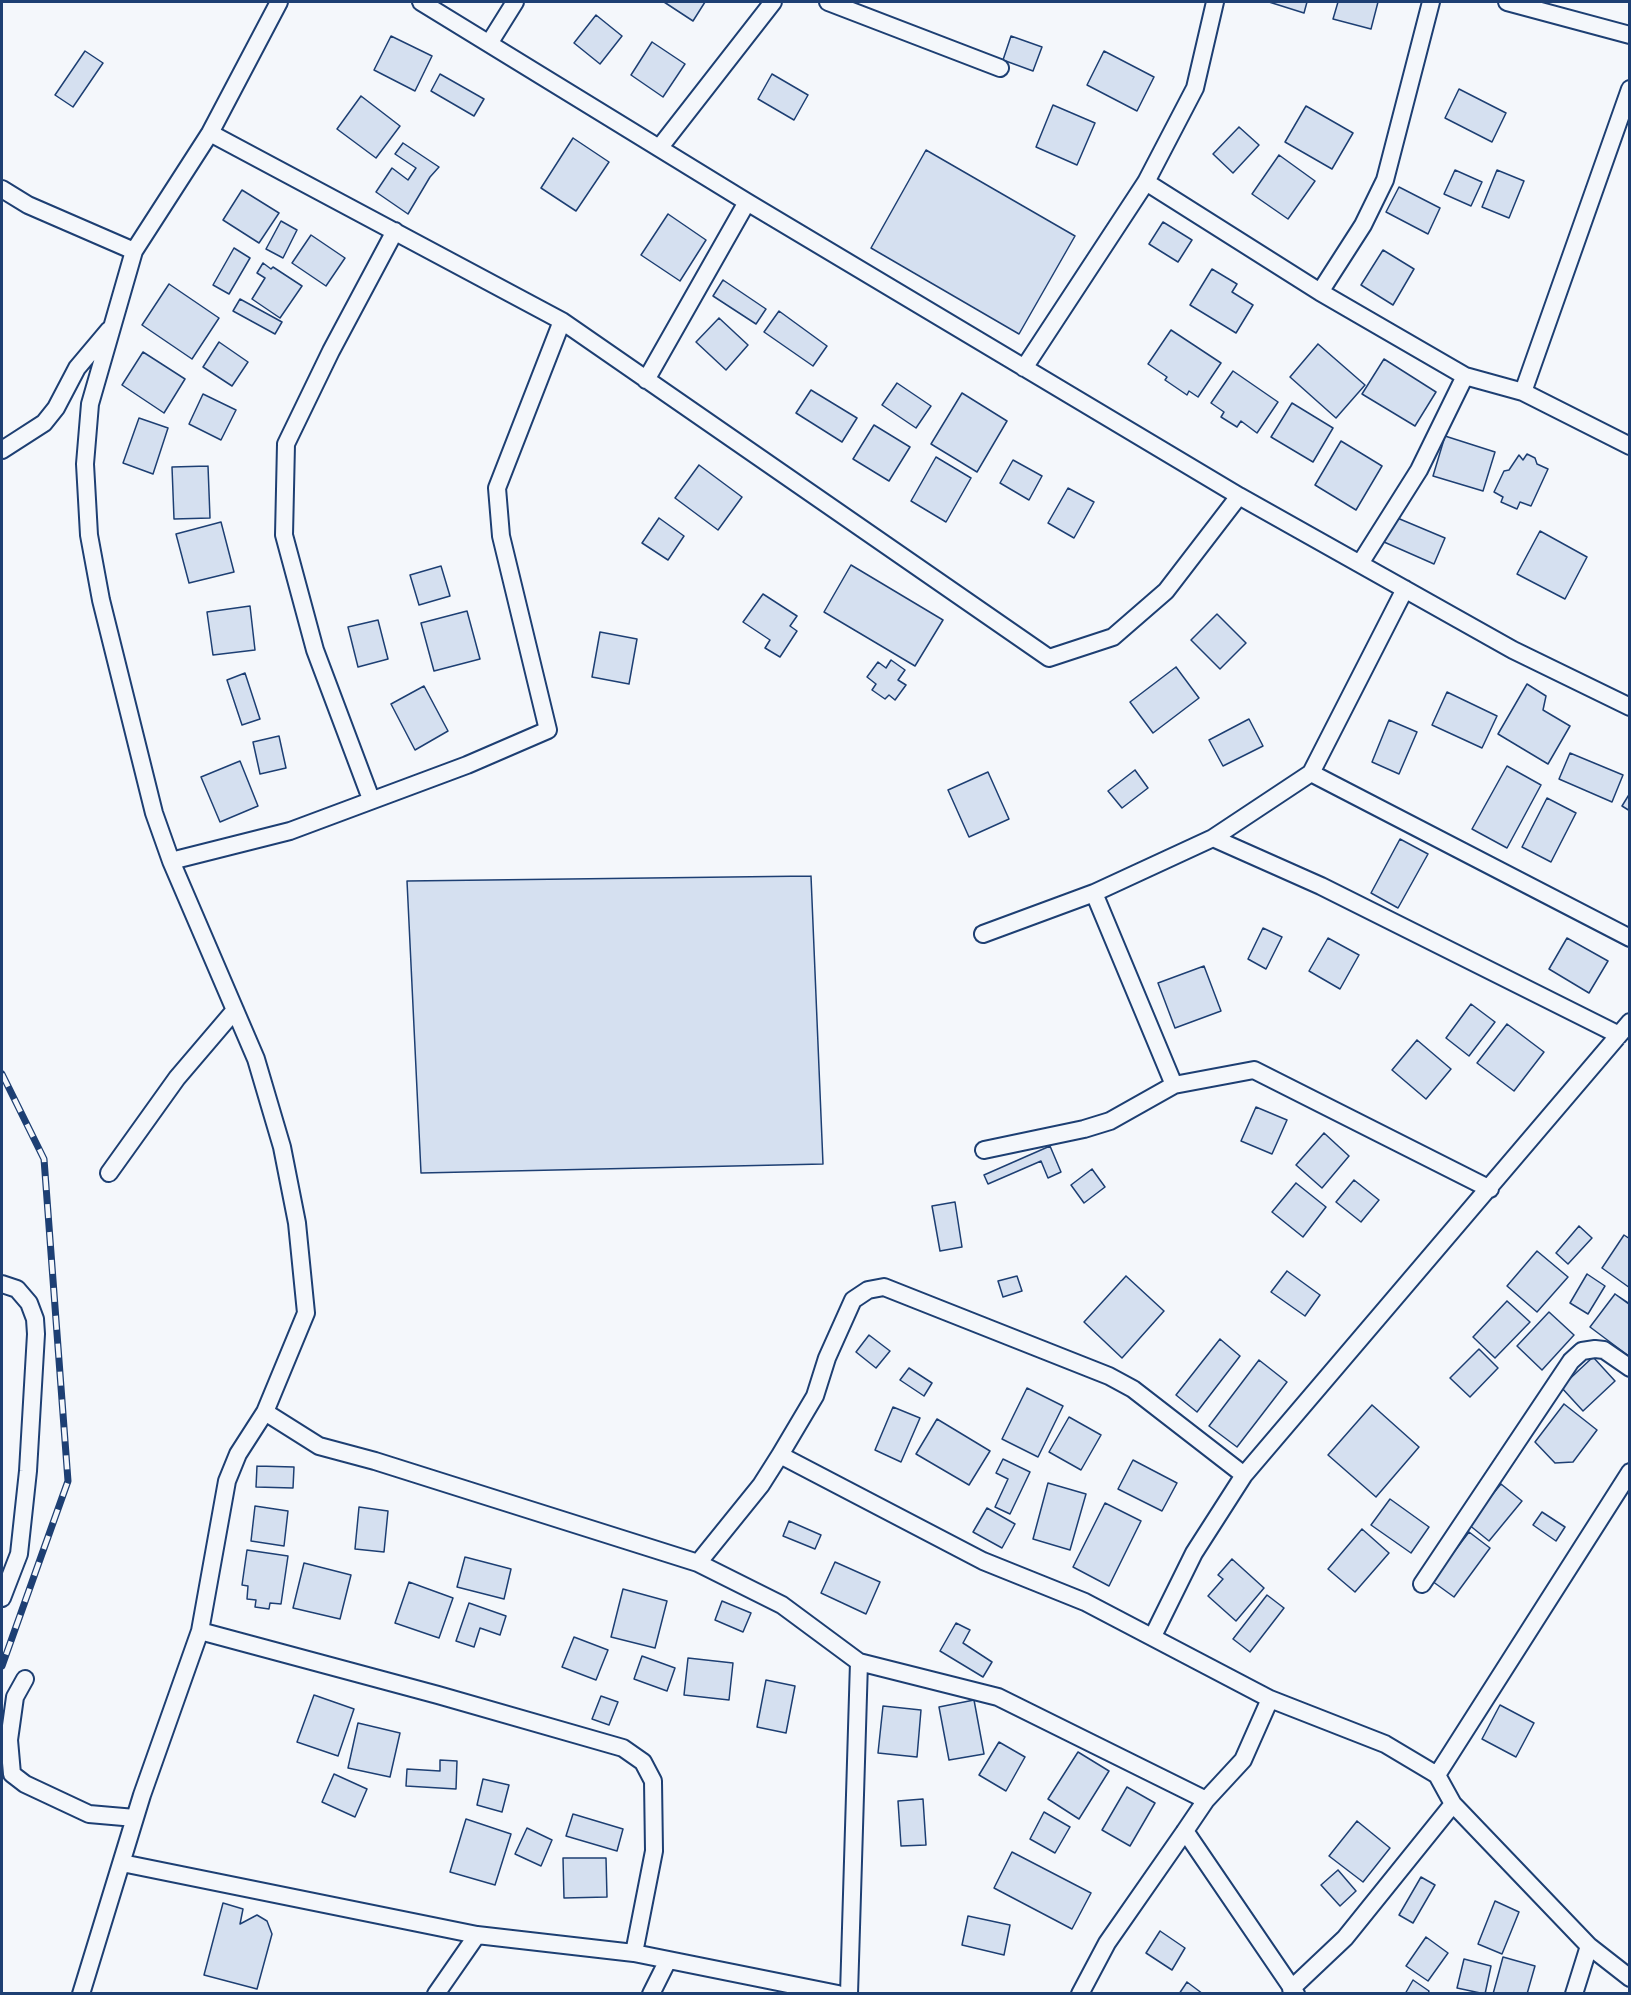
<!DOCTYPE html>
<style>
body{margin:0}
#map{position:relative;width:1631px;height:1995px;overflow:hidden;background:#f4f7fb;font-family:Cabin,sans-serif}
canvas{display:block}
.frame{position:absolute;inset:0;border:3px solid #1d3f73;pointer-events:none}
</style>
<div id="map">
<canvas width="1631" height="1995"></canvas>
<div class="frame"></div>
</div>
<script>
const g = document.querySelector('canvas').getContext('2d');
g.lineJoin = 'round';
function paint(path, color) {
  g.fillStyle = color;
  g.fill(path, 'evenodd');
}
function poly(rows) {
  const path = new Path2D();
  for (const r of rows) {
    path.moveTo(r[0], r[1]);
    for (let i = 2; i < r.length; i += 2) path.lineTo(r[i], r[i + 1]);
  }
  return path;
}
function stroke(path, color, width, dash) {
  g.strokeStyle = color;
  g.lineWidth = width;
  g.lineCap = dash ? 'butt' : 'round';
  g.setLineDash(dash || []);
  g.stroke(path);
}
const building = poly([
 [664,2,705,2,693,21,664,2],
 [1269,2,1307,2,1304,13,1269,2],
 [1338,2,1378,2,1371,29,1333,19,1338,2],
 [596,15,622,36,600,64,574,43,596,15],
 [391,36,432,56,415,91,374,70,391,36],
 [1011,36,1042,47,1033,71,1003,60,1011,36],
 [652,42,685,64,663,97,631,75,652,42],
 [85,51,103,63,73,107,55,95,85,51],
 [1104,51,1154,77,1137,111,1087,85,1104,51],
 [440,74,484,99,474,116,431,91,440,74],
 [772,74,808,95,794,120,758,99,772,74],
 [1459,89,1506,113,1492,142,1445,118,1459,89],
 [361,96,400,126,376,158,337,129,361,96],
 [1053,105,1095,123,1077,165,1036,147,1053,105],
 [1306,106,1353,133,1332,169,1285,142,1306,106],
 [1239,127,1259,145,1233,173,1213,154,1239,127],
 [573,138,609,162,576,211,541,188,573,138],
 [403,143,439,167,430,177,408,214,376,192,392,168,408,180,416,168,395,154,403,143],
 [926,150,1075,236,1019,334,871,248,926,150],
 [1279,155,1315,181,1288,219,1252,194,1279,155],
 [1455,170,1482,182,1471,206,1444,194,1455,170],
 [1497,170,1524,181,1509,218,1482,207,1497,170],
 [1399,187,1440,208,1428,234,1386,212,1399,187],
 [242,190,279,213,259,243,223,220,242,190],
 [668,214,706,240,680,281,641,255,668,214],
 [281,221,297,230,283,258,266,249,281,221],
 [1163,222,1192,240,1178,262,1149,244,1163,222],
 [311,235,345,258,326,286,292,263,311,235],
 [234,248,250,258,229,294,213,285,234,248],
 [1383,250,1414,269,1393,305,1361,285,1383,250],
 [263,263,271,269,273,267,302,286,280,318,252,299,265,278,257,273,263,263],
 [1212,269,1237,284,1232,292,1253,305,1236,333,1190,305,1212,269],
 [723,280,766,309,756,324,713,296,723,280],
 [169,284,219,318,192,359,142,325,169,284],
 [240,299,282,322,275,334,233,311,240,299],
 [779,311,827,346,813,366,764,332,779,311],
 [719,318,748,345,726,370,696,342,719,318],
 [1171,330,1221,363,1198,397,1189,391,1187,395,1165,380,1167,377,1148,364,1171,330],
 [219,342,248,362,232,386,203,367,219,342],
 [1318,344,1365,385,1336,418,1290,377,1318,344],
 [143,352,185,379,164,413,122,385,143,352],
 [1384,359,1436,392,1415,426,1362,394,1384,359],
 [1233,371,1278,402,1257,433,1241,421,1237,427,1221,417,1224,412,1211,403,1233,371],
 [897,383,931,406,916,428,882,405,897,383],
 [811,390,857,418,842,442,796,413,811,390],
 [962,393,1007,421,977,472,931,444,962,393],
 [203,394,236,410,221,440,189,424,203,394],
 [1292,403,1333,428,1313,462,1271,437,1292,403],
 [139,418,168,428,153,474,123,463,139,418],
 [874,425,910,447,889,481,853,459,874,425],
 [1445,436,1495,452,1483,491,1433,476,1445,436],
 [1341,441,1382,466,1356,510,1315,485,1341,441],
 [1527,454,1535,458,1537,464,1548,469,1531,506,1520,502,1517,509,1501,502,1503,497,1494,492,1504,471,1509,470,1519,455,1523,460,1527,454],
 [936,457,971,478,946,522,911,501,936,457],
 [1013,460,1042,476,1029,500,1000,483,1013,460],
 [699,465,742,497,718,530,675,498,699,465],
 [208,466,210,518,174,519,172,467,208,466],
 [1068,488,1094,502,1074,538,1048,523,1068,488],
 [1395,517,1445,538,1434,564,1384,542,1395,517],
 [659,518,684,536,668,560,642,543,659,518],
 [221,522,234,572,189,583,176,534,221,522],
 [1540,531,1587,557,1565,599,1517,574,1540,531],
 [851,565,943,620,915,666,824,612,851,565],
 [441,566,450,596,419,605,410,575,441,566],
 [763,594,797,616,790,626,797,631,780,657,765,648,770,640,743,622,763,594],
 [250,606,255,650,213,655,207,612,250,606],
 [467,611,480,659,434,671,421,623,467,611],
 [1217,614,1246,643,1220,669,1191,640,1217,614],
 [378,620,388,659,358,667,348,627,378,620],
 [600,632,637,639,629,684,592,677,600,632],
 [891,660,905,670,898,680,906,685,895,700,889,695,885,699,872,690,876,684,867,677,878,662,886,668,891,660],
 [1176,667,1199,698,1153,733,1130,702,1176,667],
 [245,673,260,719,242,725,227,680,245,673],
 [1527,684,1546,696,1543,710,1570,726,1548,764,1498,734,1527,684],
 [424,686,448,731,415,750,391,704,424,686],
 [1447,692,1497,716,1482,748,1432,725,1447,692],
 [1249,719,1263,746,1223,766,1209,740,1249,719],
 [1389,720,1417,732,1399,774,1372,762,1389,720],
 [279,736,286,768,260,774,253,742,279,736],
 [1570,753,1623,775,1612,802,1559,779,1570,753],
 [240,761,258,806,220,822,201,777,240,761],
 [1507,766,1541,785,1507,848,1472,829,1507,766],
 [1135,770,1148,788,1122,808,1108,791,1135,770],
 [988,772,1009,819,969,837,948,790,988,772],
 [1630,793,1630,811,1622,806,1630,793],
 [1547,798,1576,813,1551,862,1522,847,1547,798],
 [1400,839,1428,854,1398,908,1371,893,1400,839],
 [811,876,823,1164,421,1173,407,881,811,876],
 [1263,928,1282,937,1266,969,1248,959,1263,928],
 [1328,938,1359,955,1340,989,1309,971,1328,938],
 [1567,938,1608,961,1589,993,1549,969,1567,938],
 [1204,966,1221,1011,1175,1028,1158,983,1204,966],
 [1471,1004,1495,1022,1469,1056,1446,1038,1471,1004],
 [1507,1024,1544,1052,1514,1091,1477,1063,1507,1024],
 [1417,1040,1451,1069,1426,1099,1392,1070,1417,1040],
 [1256,1107,1287,1120,1272,1154,1241,1141,1256,1107],
 [1324,1133,1349,1156,1322,1188,1296,1165,1324,1133],
 [1050,1146,1061,1172,1048,1178,1041,1161,988,1184,984,1175,1050,1146],
 [1092,1169,1105,1187,1084,1203,1071,1185,1092,1169],
 [1354,1180,1379,1200,1361,1222,1336,1202,1354,1180],
 [1296,1183,1326,1207,1303,1237,1272,1212,1296,1183],
 [955,1202,962,1247,940,1251,932,1206,955,1202],
 [1579,1226,1592,1238,1568,1264,1556,1253,1579,1226],
 [1624,1235,1630,1239,1630,1288,1602,1268,1624,1235],
 [1537,1251,1568,1277,1537,1312,1507,1286,1537,1251],
 [1287,1271,1320,1295,1305,1316,1271,1292,1287,1271],
 [1587,1274,1605,1286,1588,1314,1570,1303,1587,1274],
 [1017,1276,1022,1291,1003,1297,998,1281,1017,1276],
 [1126,1276,1164,1311,1122,1358,1084,1322,1126,1276],
 [1615,1294,1630,1305,1630,1357,1590,1327,1615,1294],
 [1615,1294,1630,1305,1630,1357,1590,1327,1615,1294],
 [1615,1294,1630,1304,1630,1357,1590,1327,1615,1294],
 [1507,1301,1530,1322,1495,1358,1473,1337,1507,1301],
 [1549,1312,1574,1335,1542,1370,1517,1346,1549,1312],
 [869,1335,890,1351,876,1368,856,1352,869,1335],
 [1220,1339,1240,1356,1197,1412,1176,1395,1220,1339],
 [1479,1349,1498,1368,1470,1397,1450,1378,1479,1349],
 [1593,1357,1615,1381,1583,1411,1561,1387,1593,1357],
 [1259,1360,1287,1382,1237,1447,1209,1426,1259,1360],
 [909,1368,932,1383,924,1396,900,1380,909,1368],
 [1027,1388,1063,1406,1038,1457,1002,1439,1027,1388],
 [1564,1404,1597,1430,1573,1462,1555,1463,1535,1442,1564,1404],
 [1372,1405,1419,1447,1376,1497,1328,1455,1372,1405],
 [893,1407,920,1418,901,1462,875,1450,893,1407],
 [1069,1417,1101,1435,1081,1470,1049,1452,1069,1417],
 [937,1419,990,1451,969,1485,916,1454,937,1419],
 [1003,1459,1030,1472,1010,1514,995,1507,1008,1479,996,1473,1003,1459],
 [1133,1460,1177,1483,1162,1511,1118,1489,1133,1460],
 [257,1466,294,1467,293,1488,256,1487,257,1466],
 [1048,1483,1086,1494,1070,1550,1033,1539,1048,1483],
 [1501,1484,1522,1501,1489,1541,1468,1524,1501,1484],
 [1390,1499,1429,1527,1411,1553,1371,1525,1390,1499],
 [1105,1503,1141,1521,1109,1586,1073,1567,1105,1503],
 [255,1506,288,1511,284,1546,251,1541,255,1506],
 [359,1507,388,1511,384,1552,355,1549,359,1507],
 [987,1508,1015,1524,1002,1548,973,1532,987,1508],
 [1542,1512,1565,1527,1556,1541,1533,1525,1542,1512],
 [789,1521,821,1535,815,1549,783,1536,789,1521],
 [1362,1529,1389,1553,1355,1592,1328,1569,1362,1529],
 [1469,1532,1490,1548,1454,1597,1432,1581,1469,1532],
 [247,1550,288,1556,281,1604,270,1603,269,1609,255,1607,256,1600,247,1599,248,1586,242,1585,247,1550],
 [465,1557,511,1569,504,1599,457,1587,465,1557],
 [1232,1559,1264,1588,1236,1621,1208,1596,1223,1579,1218,1575,1232,1559],
 [835,1562,880,1582,866,1614,821,1593,835,1562],
 [304,1563,351,1575,340,1619,293,1608,304,1563],
 [409,1582,453,1598,439,1638,395,1623,409,1582],
 [623,1589,667,1601,655,1648,611,1637,623,1589],
 [1267,1595,1284,1608,1250,1652,1233,1639,1267,1595],
 [722,1601,751,1613,743,1632,715,1620,722,1601],
 [469,1603,506,1616,500,1635,480,1628,474,1647,456,1641,469,1603],
 [956,1623,970,1630,963,1643,992,1662,983,1677,940,1651,956,1623],
 [574,1637,608,1650,596,1680,562,1667,574,1637],
 [642,1656,675,1668,667,1691,634,1679,642,1656],
 [688,1658,733,1663,729,1700,684,1695,688,1658],
 [766,1680,795,1686,786,1733,757,1727,766,1680],
 [314,1695,354,1709,338,1756,297,1742,314,1695],
 [601,1696,618,1702,609,1725,592,1719,601,1696],
 [974,1700,984,1754,949,1760,939,1707,974,1700],
 [1500,1705,1534,1723,1516,1757,1482,1739,1500,1705],
 [883,1706,921,1710,917,1757,878,1753,883,1706],
 [358,1723,400,1733,390,1777,348,1768,358,1723],
 [999,1742,1025,1757,1006,1791,979,1775,999,1742],
 [1078,1752,1109,1771,1079,1819,1048,1799,1078,1752],
 [440,1760,457,1761,456,1789,406,1786,407,1769,440,1771,440,1760],
 [334,1774,367,1789,355,1817,322,1802,334,1774],
 [483,1779,509,1785,502,1812,477,1805,483,1779],
 [1127,1787,1155,1803,1130,1846,1102,1830,1127,1787],
 [923,1799,926,1845,901,1846,898,1801,923,1799],
 [1044,1812,1070,1827,1055,1853,1030,1839,1044,1812],
 [573,1814,623,1829,617,1851,566,1836,573,1814],
 [466,1819,511,1834,495,1885,450,1872,466,1819],
 [1357,1821,1390,1848,1363,1882,1329,1856,1357,1821],
 [527,1828,552,1840,541,1866,515,1854,527,1828],
 [1012,1852,1091,1893,1072,1929,994,1888,1012,1852],
 [563,1858,606,1858,607,1897,564,1898,563,1858],
 [1338,1870,1356,1891,1340,1906,1321,1885,1338,1870],
 [1421,1877,1435,1885,1413,1923,1399,1915,1421,1877],
 [1495,1901,1519,1912,1502,1954,1478,1944,1495,1901],
 [223,1903,243,1909,240,1924,257,1915,267,1921,272,1934,257,1989,204,1975,223,1903],
 [968,1916,1010,1925,1004,1955,962,1945,968,1916],
 [1160,1931,1185,1948,1172,1970,1146,1953,1160,1931],
 [1426,1937,1448,1953,1428,1981,1406,1966,1426,1937],
 [1503,1957,1535,1966,1527,1994,1493,1994,1503,1957],
 [1464,1959,1491,1966,1485,1994,1457,1988,1464,1959],
 [1413,1980,1429,1991,1428,1994,1405,1994,1413,1980],
 [1187,1982,1203,1994,1179,1994,1187,1982]
]);
paint(building, '#d5e0f0');
stroke(building, '#1d3f73', 1.5);
const minor = poly([
 [279,2,210,133,134,251,90,404,85,464,89,535,101,600,154,813,171,861,256,1059,282,1147,297,1223,306,1313,265,1412,319,1446,375,1461,698,1563,782,1605,859,1662,849,1994],
 [421,2,747,202,1239,496,1513,650,1630,707],
 [828,2,1000,68],
 [1507,2,1630,35],
 [490,42,515,2],
 [210,133,562,321,1049,658,1113,637,1166,591,1239,496],
 [660,147,773,2],
 [1146,182,1320,292,1465,376,1523,392,1630,446],
 [2,189,28,205,134,251],
 [1320,292,1363,225,1385,180,1431,2],
 [1024,368,1146,182,1195,88,1215,2],
 [646,380,747,202],
 [1523,392,1630,89],
 [2,450,44,423,56,408,77,368,109,330],
 [1361,562,1419,470,1465,376],
 [1311,773,1630,938],
 [371,799,315,650,284,535,286,444,331,351,395,231],
 [1213,838,1321,886,1619,1035],
 [171,861,290,831,467,765,548,730,501,536,497,488,562,321],
 [1094,893,1174,1085],
 [983,934,1094,893,1213,838,1311,773,1405,589],
 [984,1150,1084,1129,1110,1121,1174,1085,1254,1070,1490,1189],
 [109,1173,177,1078,235,1010],
 [2,1284,17,1289,29,1303,35,1319,36,1334,28,1471,19,1554,2,1598],
 [780,1455,815,1396,827,1358,853,1300,868,1290,884,1287,1109,1376,1133,1389,1244,1475],
 [698,1563,761,1485,780,1455,983,1561,1085,1602,1270,1699,1243,1760,1206,1800,1185,1831,1107,1943,1080,1994],
 [1422,1584,1571,1361,1582,1351,1595,1349,1604,1350,1630,1368],
 [200,1631,438,1695,623,1748,643,1762,653,1781,654,1851,634,1953],
 [1153,1636,1194,1553,1244,1475,1630,1022],
 [859,1662,998,1697,1206,1800],
 [25,1679,15,1697,9,1740,12,1774,25,1784,89,1814,135,1818],
 [1270,1699,1385,1744,1437,1775,1453,1804,1589,1946,1630,1978],
 [1437,1775,1630,1472],
 [1185,1831,1296,1994],
 [122,1863,477,1935,634,1953,838,1994],
 [1291,1989,1345,1938,1453,1804],
 [81,1994,142,1795,200,1631,227,1481,238,1454,265,1412],
 [436,1994,477,1935],
 [651,1994,668,1960],
 [1574,1994,1589,1946]
]);
stroke(minor, '#1d3f73', 20);
stroke(minor, '#f4f7fb', 16);
const rail = poly([
 [2,1074,44,1159,68,1481,2,1666]
]);
stroke(rail, '#1d3f73', 7);
stroke(rail, '#f4f7fb', 4.5, [14]);
</script>
